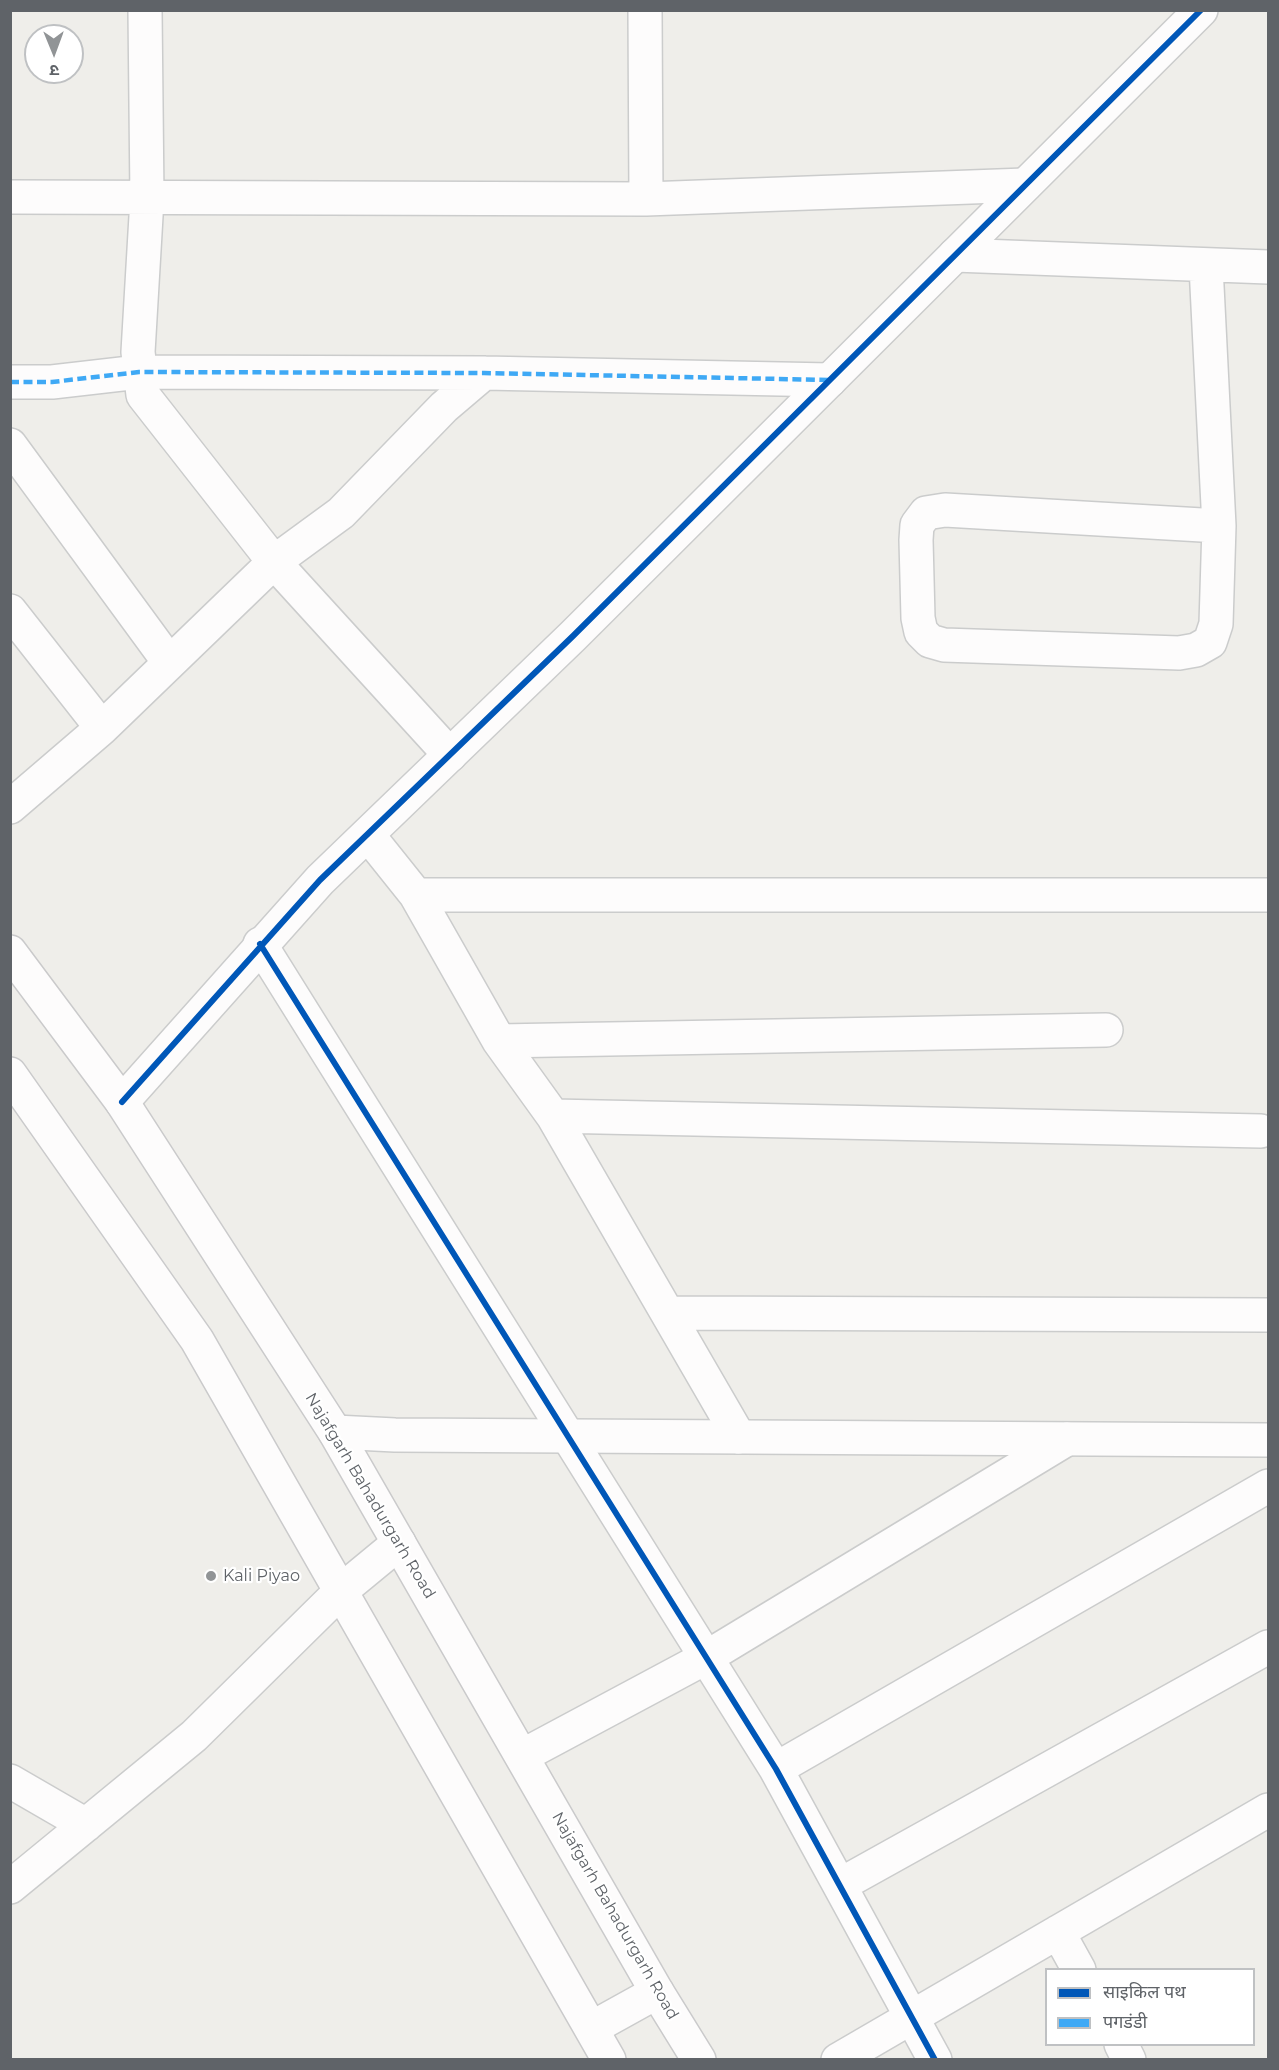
<!DOCTYPE html>
<meta charset="utf-8">
<style>
body{margin:0}
#map{position:relative;width:1279px;height:2070px;overflow:hidden;background:#efeeea;font-family:Montserrat,"Noto Sans Devanagari",sans-serif}
canvas{display:block}
.frame{position:absolute;inset:0;border:12px solid #5f6368;pointer-events:none}
.legend{position:absolute;left:1045px;top:1968px;width:210px;height:78px;box-sizing:border-box;background:#fff;border:2px solid #bfc1c3;margin:0;padding:8px 10px;list-style:none;font-size:18px;color:#5f6368}
.legend li{display:flex;align-items:center;gap:12px;height:30px}
.legend b{width:30px;border:2px solid #bfc1c3}
.north{position:absolute;left:24px;top:24px;width:60px;height:60px;box-sizing:border-box;background:#fff;border:2px solid #bfc1c3;border-radius:50%;rotate:179deg;font-size:16px;font-weight:700;line-height:24px;text-align:center;color:#5f6368}
.north::after{content:'';display:block;margin:auto;width:21px;height:27px;background:#919496;clip-path:polygon(50% 0,100% 100%,50% 72%,0 100%)}
</style>
<div id="map">
<canvas width="1279" height="2070"></canvas>
<div class="frame"></div>
<ul class="legend">
<li><b style="height:8px;background:#0057b8"></b>साइकिल पथ</li>
<li><b style="height:8px;background:#3fa9f5"></b>पगडंडी</li>
</ul>
<div class="north">उ</div>
</div>
<script>
const g = document.querySelector('canvas').getContext('2d');
g.lineJoin = 'round';
function poly(rows) {
  const path = new Path2D();
  for (const r of rows) {
    path.moveTo(r[0], r[1]);
    for (let i = 2; i < r.length; i += 2) path.lineTo(r[i], r[i + 1]);
  }
  return path;
}
function stroke(path, color, width, dash) {
  g.strokeStyle = color;
  g.lineWidth = width;
  g.lineCap = dash ? 'butt' : 'round';
  g.setLineDash(dash || []);
  g.stroke(path);
}
function label(font, color, halo, rows, align = 'center') {
  g.font = font + ' Montserrat,sans-serif';
  g.lineWidth = 4.5;
  g.setLineDash([]);
  g.textBaseline = 'middle';
  g.strokeStyle = halo;
  g.fillStyle = color;
  for (const [text, x, y, turn = 0] of rows) {
    g.save();
    g.translate(x, y);
    g.rotate((+turn || 0) * Math.PI / 180);
    g.textAlign = isNaN(turn) ? turn : align;
    if (halo) g.strokeText(text, 0, 0);
    g.fillText(text, 0, 0);
    g.restore();
  }
}
const minor = poly([
 [145,10,147,199,138,352,143,395,274,562,450,755],
 [645,10,646,199],
 [10,197,646,199,1025,185],
 [955,255,1268,267],
 [1206,266,1219,526,1216,624,1210,642,1196,650,1179,653,944,645,930,641,921,632,918,618,916,540,917,525,926,513,945,510,1219,526],
 [10,382,52,382,139,372,484,373,830,380],
 [10,445,169,662],
 [10,611,102,728],
 [10,807,102,728,274,562,341,513,444,407,484,373],
 [368,835,416,895,499,1041,553,1116,739,1437],
 [416,895,1268,895],
 [260,944,776,1769,935,2060],
 [499,1041,1106,1030],
 [553,1116,1261,1131],
 [668,1313,1268,1315],
 [522,1756,707,1657,1067,1439],
 [776,1769,1268,1486],
 [10,1781,86,1825],
 [840,1885,1268,1647],
 [10,1887,194,1736,342,1590,399,1543],
 [1058,1932,1079,1970],
 [592,2028,657,1992],
 [1121,2044,1129,2060],
 [838,2060,1268,1810]
]);
const tertiary = poly([
 [122,1102,320,880,573,636,1201,10],
 [335,1432,395,1435,1268,1440]
]);
const secondary = poly([
 [10,952,122,1102,335,1432,657,1992,699,2060],
 [10,1074,197,1340,609,2060]
]);
stroke(minor, '#cbcccc', 36);
stroke(tertiary, '#cbcccc', 36);
stroke(secondary, '#cacacb', 36);
stroke(minor, '#fdfcfc', 33);
stroke(tertiary, '#fdfcfc', 33);
stroke(secondary, '#fdfcfc', 33);
stroke(poly([
 [10,382,52,382,139,372,484,373,830,380]
]), '#3fa9f5', 4.5, [9, 4.5]);
stroke(poly([
 [260,944,776,1769,935,2060],
 [122,1102,320,880,573,636,1201,10]
]), '#0057b8', 6);
for (const [x, y, r, color] of [
 [211,1576,6,"#919496"]
]) {
  const dot = new Path2D();
  dot.arc(x, y, r, 0, 2 * Math.PI);
  g.fillStyle = color;
  g.fill(dot);
  stroke(dot, '#fff', 2);
}
label('16px', '#5f6368', '#fff', [
 ["Najafgarh Bahadurgarh Road",370,1496,59],
 ["Najafgarh Bahadurgarh Road",615,1916,60]
]);
label('16px', '#5f6368', '#fff', [
 ["Kali Piyao",223,1576]
], 'left');
</script>
